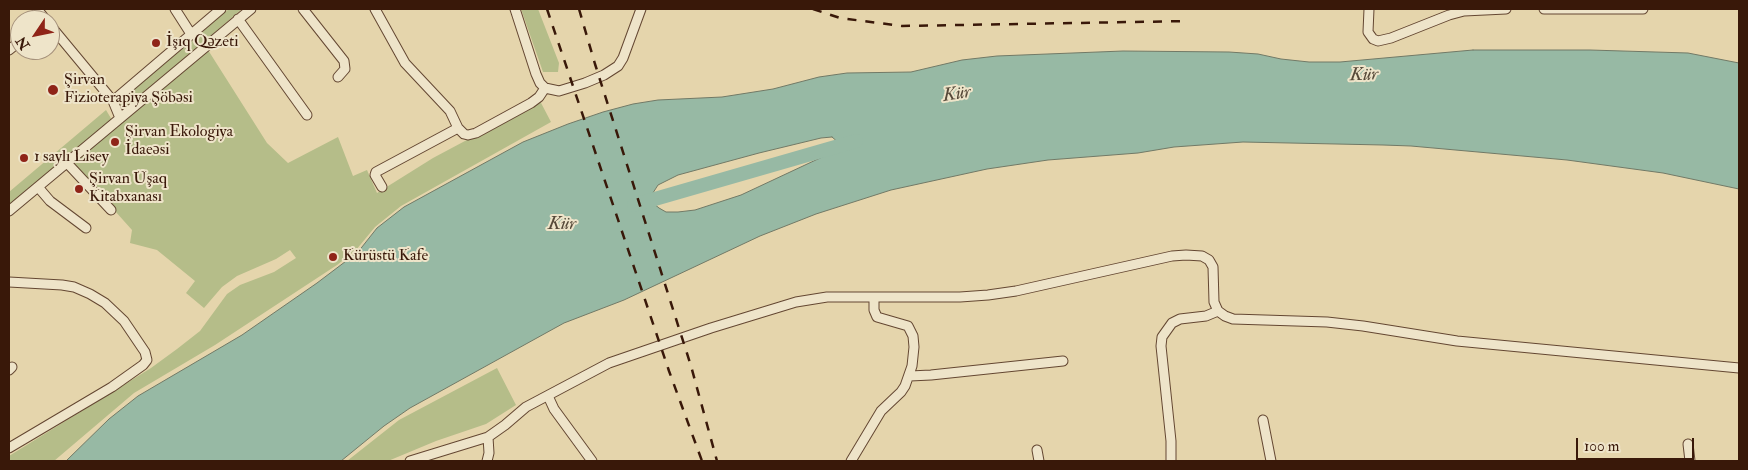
<!DOCTYPE html>
<meta charset="utf-8">
<style>
body{margin:0}
#map{position:relative;width:1748px;height:470px;overflow:hidden;background:#e5d5ac;font-family:"IM FELL Double Pica",serif}
canvas{display:block}
.frame{position:absolute;inset:0;border:10px solid #391809;pointer-events:none}
.north{position:absolute;left:10px;top:10px;width:50px;height:50px;box-sizing:border-box;background:#eee4c9;border:1px solid #a6927c;border-radius:50%;rotate:236deg;font-size:14px;font-weight:700;line-height:20px;text-align:center;color:#391809}
.north::after{content:'';display:block;margin:auto;width:18px;height:22px;background:#8f2418;clip-path:polygon(50% 0,100% 100%,50% 72%,0 100%)}
.scale{position:absolute;left:1576px;top:438px;width:118px;height:22px;box-sizing:border-box;border:2px solid #391809;border-top:0;padding-left:6px;font-size:15px;line-height:18px;white-space:nowrap;color:#391809;-webkit-text-stroke:4px #eee4c9;paint-order:stroke}
</style>
<div id="map">
<canvas width="1748" height="470"></canvas>
<div class="frame"></div>
<div class="north">N</div>
<div class="scale">100 m</div>
</div>
<script>
const g = document.querySelector('canvas').getContext('2d');
g.lineJoin = 'round';
function paint(path, color) {
  g.fillStyle = color;
  g.fill(path, 'evenodd');
}
function poly(rows) {
  const path = new Path2D();
  for (const r of rows) {
    path.moveTo(r[0], r[1]);
    for (let i = 2; i < r.length; i += 2) path.lineTo(r[i], r[i + 1]);
  }
  return path;
}
function stroke(path, color, width, dash) {
  g.strokeStyle = color;
  g.lineWidth = width;
  g.lineCap = dash ? 'butt' : 'round';
  g.setLineDash(dash || []);
  g.stroke(path);
}
function label(font, color, halo, rows, align = 'center') {
  g.font = font + ' "IM FELL Double Pica",serif';
  g.lineWidth = 4;
  g.setLineDash([]);
  g.textBaseline = 'middle';
  g.strokeStyle = halo;
  g.fillStyle = color;
  for (const [text, x, y, turn = 0] of rows) {
    g.save();
    g.translate(x, y);
    g.rotate((+turn || 0) * Math.PI / 180);
    g.textAlign = isNaN(turn) ? turn : align;
    if (halo) g.strokeText(text, 0, 0);
    g.fillText(text, 0, 0);
    g.restore();
  }
}
paint(poly([
 [229,9,242,9,123,111,119,101],
 [521,9,538,9,559,63,558,72,543,72],
 [208,50,267,143,288,163,338,137,353,176,367,170,377,193,433,158,540,101,551,122,401,206,375,227,356,250,337,265,215,345,134,393,54,461,9,461,9,456,151,368,177,349,200,331,227,294,240,285,274,272,296,258,290,250,276,259,237,276,222,287,204,308,186,293,195,281,157,250,130,243,132,230,72,163],
 [106,110,112,120,9,206,9,192],
 [497,368,516,405,486,424,436,441,388,461,347,461,399,420]
]), '#b5bd89');
const water = poly([
 [1473,50,1590,50,1688,53,1739,63,1739,189,1663,173,1567,160,1411,146,1383,145,1243,142,1174,147,1138,153,1048,160,987,169,891,190,816,214,760,236,624,300,564,323,410,408,384,426,341,461,66,461,109,419,138,396,242,335,317,283,358,252,377,228,404,207,523,142,568,124,603,112,633,104,658,100,722,97,773,89,819,77,847,73,911,72,962,60,997,56,1123,51,1229,52,1258,54,1281,59,1309,62,1340,62,1473,50],
 [832,137,839,143,835,151,741,195,695,210,678,212,666,212,659,208,653,203,651,196,658,185,678,175,759,153,821,138,832,137]
]);
paint(water, '#97b9a4');
stroke(water, '#717966', 1);
stroke(poly([
 [634,205,856,141]
]), '#97b9a4', 14);
const minor = poly([
 [37,9,46,20],
 [175,9,191,34],
 [303,9,344,61,345,69,338,77],
 [375,9,405,63,450,111,458,128],
 [515,9,536,74,540,83,545,88,559,91,585,83,604,75,618,66,623,58,641,9],
 [1369,9,1368,32,1373,39,1378,41,1391,38,1449,15,1464,11,1506,9],
 [1544,9,1643,9],
 [238,19,307,115],
 [50,25,113,101,120,118],
 [9,50,20,41],
 [113,101,221,9],
 [67,163,111,210],
 [38,187,50,201,86,228],
 [382,187,375,175,376,172,458,128,464,134,468,135,476,133,531,103,539,97,545,88],
 [9,211,251,9],
 [9,282,62,285,74,287,90,294,105,303,124,321,145,352,147,360,143,365,112,387,9,448],
 [9,370,12,367],
 [910,376,931,375,1063,361],
 [548,396,554,409,592,461],
 [1263,420,1271,461],
 [1688,444,1690,461],
 [1037,450,1039,461],
 [410,461,488,437,505,425,526,407,609,363,711,328,796,302,827,297,960,297,988,295,1016,291,1172,256,1186,255,1202,256,1209,260,1213,267,1214,302,1218,311,1225,316,1233,319,1327,322,1363,326,1457,341,1739,368],
 [487,461,489,453,488,437],
 [851,461,881,411,901,392,905,386,912,366,914,347,913,336,908,326,877,317,874,310,874,297],
 [1171,461,1171,441,1161,346,1162,337,1172,323,1180,319,1206,316,1218,311]
]);
stroke(minor, '#644732', 11);
stroke(minor, '#eee4c9', 9);
stroke(poly([
 [547,9,669,371,702,461],
 [579,9,595,64,691,366,717,461],
 [813,9,840,18,902,26,1189,21]
]), '#391809', 2.5, [9, 9]);
for (const [x, y, r, color] of [
 [156,43,5,"#8f2418"],
 [53,90,6,"#8f2418"],
 [115,142,5,"#8f2418"],
 [24,158,5,"#8f2418"],
 [79,189,5,"#8f2418"],
 [333,257,5,"#8f2418"]
]) {
  const dot = new Path2D();
  dot.arc(x, y, r, 0, 2 * Math.PI);
  g.fillStyle = color;
  g.fill(dot);
  stroke(dot, '#eee4c9', 2);
}
label('16px', '#391809', '#eee4c9', [
 ["İşıq Qəzeti",166,43],
 ["Şirvan",64,81],
 ["Fizioterapiya Şöbəsi",64,99],
 ["Şirvan Ekologiya",125,133],
 ["İdaeəsi",125,151],
 ["1 saylı Lisey",34,158],
 ["Şirvan Uşaq",89,180],
 ["Kitabxanası",89,198],
 ["Kürüstü Kafe",343,257]
], 'left');
label('italic 18px', '#554838', '#eee4c9', [
 ["Kür",1364,76,-2],
 ["Kür",957,95,-9],
 ["Kür",562,225]
]);
</script>
